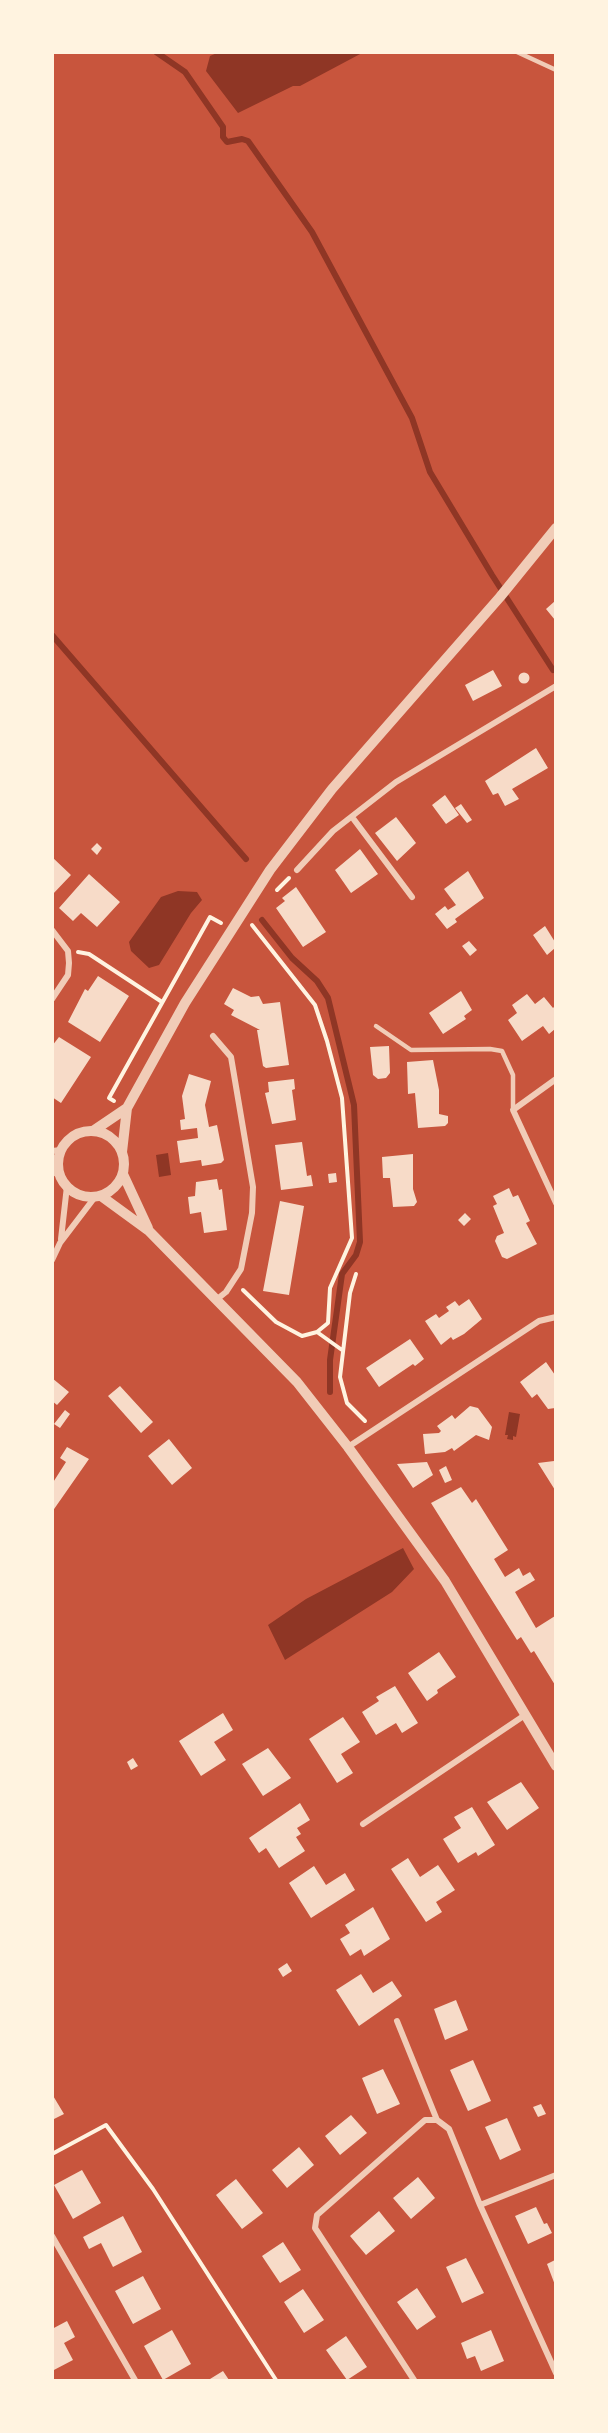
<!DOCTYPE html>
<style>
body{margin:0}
#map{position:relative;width:608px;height:2433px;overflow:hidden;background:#c8553d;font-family:Commissioner,sans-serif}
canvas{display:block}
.frame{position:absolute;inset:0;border:54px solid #fff3e0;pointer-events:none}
</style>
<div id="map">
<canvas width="608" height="2433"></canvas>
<div class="frame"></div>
</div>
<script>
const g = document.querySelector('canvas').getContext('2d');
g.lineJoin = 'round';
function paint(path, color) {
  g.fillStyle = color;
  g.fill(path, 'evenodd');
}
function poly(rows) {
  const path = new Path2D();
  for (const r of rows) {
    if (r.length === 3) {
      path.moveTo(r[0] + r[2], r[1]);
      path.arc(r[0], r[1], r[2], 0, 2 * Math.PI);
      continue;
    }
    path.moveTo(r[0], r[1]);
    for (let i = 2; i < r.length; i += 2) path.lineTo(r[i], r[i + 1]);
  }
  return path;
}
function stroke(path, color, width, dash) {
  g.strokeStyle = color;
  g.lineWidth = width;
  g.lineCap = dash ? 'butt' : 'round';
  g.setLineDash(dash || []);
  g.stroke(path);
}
paint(poly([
 [217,53,217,52,362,53,300,86,293,86,238,113,206,71,210,56],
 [178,891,197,892,202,900,191,913,159,965,149,968,131,951,129,942,161,897],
 [168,1153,171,1175,159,1177,156,1155],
 [509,1412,520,1414,516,1437,513,1436,513,1440,507,1439,508,1435,505,1435],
 [403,1548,414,1569,392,1592,285,1660,268,1625,306,1599]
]), '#8f3625');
stroke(poly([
 [156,52,185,72,223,127,223,137,227,142,242,139,248,141,312,232,412,418,430,472,492,575,553,670],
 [52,635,246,859],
 [262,920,292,958,317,981,328,998,354,1105,360,1242,356,1255,342,1274,330,1360,330,1392]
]), '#8f3625', 6);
paint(poly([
 [555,601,555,620,546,609],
 [493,670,502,686,473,701,465,685],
 [524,678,5.5],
 [536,748,548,768,512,789,519,799,505,806,498,793,493,795,485,781],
 [445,795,459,815,446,824,432,805],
 [461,804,472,820,467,823,455,808],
 [396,817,416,843,397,861,375,833],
 [97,843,102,848,97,855,91,849],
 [360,849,378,874,351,893,335,870],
 [52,857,71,875,52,895],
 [468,871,484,898,455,919,457,922,447,929,435,914,445,906,448,910,456,905,444,889],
 [89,874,120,902,97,927,81,913,73,921,59,908],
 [296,887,326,932,303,947,276,908,285,901,282,898],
 [545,926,555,942,555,948,547,955,533,935],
 [469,941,477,950,470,956,462,946],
 [98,976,129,996,100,1042,68,1022,85,989,88,991],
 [233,988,251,997,259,996,263,1004,280,1002,289,1065,266,1068,263,1066,257,1030,260,1030,231,1015,234,1010,224,1004],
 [461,991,472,1010,464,1016,466,1019,443,1034,429,1013],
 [527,994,535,1004,544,997,553,1008,555,1006,555,1029,549,1034,543,1026,522,1041,508,1020,517,1013,512,1005],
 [59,1037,91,1057,61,1103,52,1097,52,1046],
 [389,1046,390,1073,386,1078,378,1079,373,1075,370,1047],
 [433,1060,439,1090,439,1114,448,1116,448,1123,445,1126,418,1128,415,1093,408,1094,407,1062],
 [189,1074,211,1081,205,1105,209,1127,217,1125,224,1160,221,1163,202,1166,201,1160,180,1163,177,1141,198,1138,197,1128,181,1130,180,1120,185,1119,182,1096],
 [294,1079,295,1089,292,1090,296,1120,272,1124,265,1093,269,1092,268,1082],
 [302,1142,307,1176,311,1175,313,1186,281,1190,275,1145],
 [413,1154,413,1189,417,1202,414,1206,393,1207,390,1178,383,1178,382,1157],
 [336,1173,337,1182,329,1183,328,1174],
 [217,1179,219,1190,222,1189,227,1230,204,1233,201,1212,190,1214,188,1197,195,1196,196,1182],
 [509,1188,513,1197,518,1195,530,1221,526,1223,537,1244,507,1259,502,1257,495,1241,497,1236,504,1233,493,1206,497,1204,493,1196],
 [280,1201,304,1206,289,1295,263,1291],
 [465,1213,471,1219,464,1226,458,1220],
 [469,1299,482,1319,464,1334,453,1340,451,1337,441,1345,425,1321,436,1314,439,1318,449,1311,446,1307,455,1301,459,1306],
 [410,1339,424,1359,415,1366,413,1364,379,1387,366,1368],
 [546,1362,555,1375,555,1408,548,1409,537,1394,532,1398,520,1382],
 [52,1378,69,1392,57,1405,52,1401],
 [120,1386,153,1422,141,1433,108,1396],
 [470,1406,478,1408,492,1427,489,1440,476,1435,454,1451,452,1448,445,1452,425,1454,423,1434,439,1433,441,1431,437,1426,452,1415,455,1419],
 [65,1410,70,1414,60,1428,54,1424],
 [169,1439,192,1468,172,1485,148,1456],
 [67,1447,89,1459,52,1512,52,1484,66,1462,60,1458],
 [554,1461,555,1464,555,1490,538,1463],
 [427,1462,433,1475,413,1488,397,1464],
 [446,1466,452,1480,445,1483,439,1470],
 [461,1487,472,1503,476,1499,508,1550,494,1559,505,1577,519,1568,523,1576,530,1572,535,1580,515,1592,536,1628,555,1616,555,1685,534,1651,531,1653,521,1637,517,1640,431,1503],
 [439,1652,456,1677,437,1690,438,1693,427,1701,408,1673],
 [395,1686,418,1723,402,1733,396,1723,376,1735,362,1712,379,1701,376,1697],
 [223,1713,233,1730,214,1742,226,1760,201,1776,179,1741],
 [343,1717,360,1742,341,1754,353,1773,337,1783,309,1739],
 [268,1748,291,1778,263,1796,242,1764],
 [133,1758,138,1766,131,1770,127,1762],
 [521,1782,539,1808,507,1830,487,1802],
 [300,1803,310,1820,297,1828,301,1834,296,1837,305,1851,279,1868,266,1848,259,1853,249,1838],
 [472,1807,495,1845,478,1856,476,1852,458,1863,443,1839,461,1828,454,1817],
 [408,1858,420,1877,438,1865,455,1890,436,1902,442,1912,426,1922,391,1869],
 [314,1866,326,1885,345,1873,355,1890,311,1918,289,1883],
 [373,1907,390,1939,364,1956,361,1949,350,1956,340,1939,350,1933,345,1925],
 [287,1963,292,1971,283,1977,278,1969],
 [361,1974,373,1993,392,1981,402,1996,359,2026,336,1990],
 [456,2000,468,2030,445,2040,434,2009],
 [473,2060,491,2101,468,2111,450,2070],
 [383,2069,400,2104,377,2114,362,2078],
 [52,2094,64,2114,52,2120],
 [541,2104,546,2114,538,2117,533,2107],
 [351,2115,367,2133,340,2155,325,2136],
 [507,2118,521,2150,500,2160,485,2127],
 [299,2147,314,2165,287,2188,272,2170],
 [82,2170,101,2203,73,2219,54,2185],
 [418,2177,435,2198,411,2219,393,2198],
 [236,2179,263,2213,242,2229,216,2195],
 [536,2207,544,2224,547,2223,552,2233,528,2244,515,2216],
 [379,2211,395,2231,366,2255,350,2236],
 [123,2216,142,2252,113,2267,101,2243,89,2249,83,2237],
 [283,2242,301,2270,280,2283,262,2256],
 [466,2258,484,2293,462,2303,446,2267],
 [555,2260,555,2285,547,2264],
 [143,2276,161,2309,133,2324,115,2291],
 [417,2288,436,2317,417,2330,397,2302],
 [303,2289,324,2320,304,2333,284,2302],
 [67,2321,75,2337,64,2343,73,2360,52,2371,52,2329],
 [172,2330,191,2364,163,2380,144,2346],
 [491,2330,504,2361,481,2371,475,2356,467,2359,461,2343],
 [346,2336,367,2367,347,2380,326,2350],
 [223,2371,229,2380,211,2380,210,2379]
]), '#f7dbc8');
stroke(poly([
 [277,890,289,878],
 [78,952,89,954,162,1002],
 [114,1101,109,1098,210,917,221,923],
 [356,1274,350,1293,340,1377,347,1403,365,1421],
 [243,1290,276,1322,302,1336,317,1332,328,1323,330,1288,352,1238,342,1098,327,1041,315,1005,252,925],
 [317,1332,342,1350],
 [52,2154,106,2125,153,2189,276,2380]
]), '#fff3e0', 4);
stroke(poly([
 [517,52,556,70],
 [376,1026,411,1050,490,1049,502,1051,513,1075,513,1110]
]), '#f1ccb7', 4.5);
stroke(poly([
 [352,817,412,897],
 [297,870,333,831,396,782,556,686],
 [52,930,68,951,69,963,68,975,52,999],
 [213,1036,231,1057,253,1187,252,1213,241,1269,226,1292,216,1300],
 [556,1079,513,1110,556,1203],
 [52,1151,61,1150],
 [52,1171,60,1176],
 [61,1239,67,1186],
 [52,1260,60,1243,95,1197],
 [348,1447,539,1321,556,1317],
 [363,1824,525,1715],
 [397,2021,437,2120,449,2129,480,2205,556,2373],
 [480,2205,556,2175],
 [52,2236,135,2380],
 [414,2380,315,2228,317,2215,425,2120,437,2120]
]), '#f1ccb7', 6);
stroke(poly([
 [91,1164,33],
 [93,1131,127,1108],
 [122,1152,127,1108,185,1003,270,870,332,789,500,597,556,528],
 [123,1174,148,1228],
 [101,1196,149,1231,297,1382,348,1447,445,1581,556,1766]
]), '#f1ccb7', 10);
</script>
